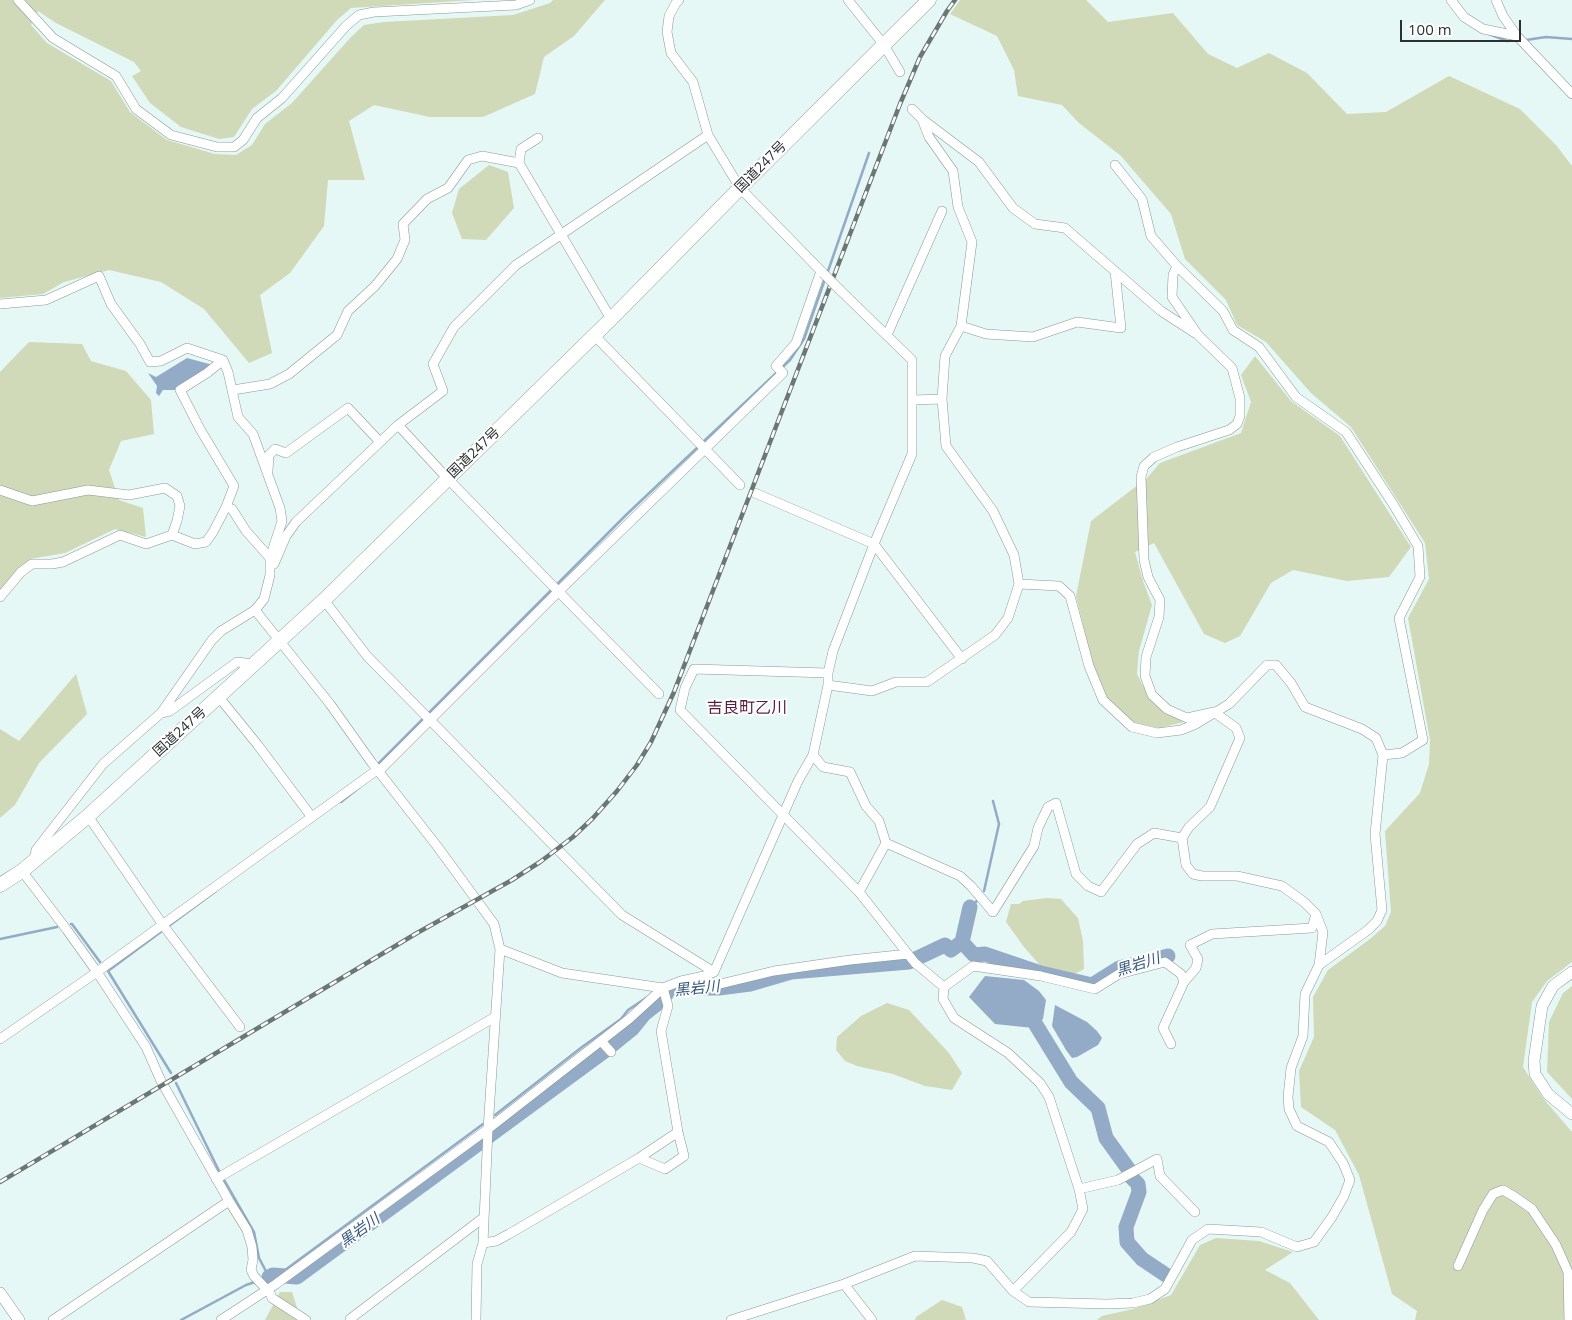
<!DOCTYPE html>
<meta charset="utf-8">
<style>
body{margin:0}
#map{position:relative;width:1572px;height:1320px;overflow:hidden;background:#e5f8f5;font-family:"Open Sans",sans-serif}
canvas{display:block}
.scale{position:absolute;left:1400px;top:20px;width:121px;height:22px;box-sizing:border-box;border:2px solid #2a3130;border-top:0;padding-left:6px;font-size:15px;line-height:18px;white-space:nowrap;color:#2a3130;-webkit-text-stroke:4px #fff;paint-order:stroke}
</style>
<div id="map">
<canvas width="1572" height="1320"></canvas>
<div class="scale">100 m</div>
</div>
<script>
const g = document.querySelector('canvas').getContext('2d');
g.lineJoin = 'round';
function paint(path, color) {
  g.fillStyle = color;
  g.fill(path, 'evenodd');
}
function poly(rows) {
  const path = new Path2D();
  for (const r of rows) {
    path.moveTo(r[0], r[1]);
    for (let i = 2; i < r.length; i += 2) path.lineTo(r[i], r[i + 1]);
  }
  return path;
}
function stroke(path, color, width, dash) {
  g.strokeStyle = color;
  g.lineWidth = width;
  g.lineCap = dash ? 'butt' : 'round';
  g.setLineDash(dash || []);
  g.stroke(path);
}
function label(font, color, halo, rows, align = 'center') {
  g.font = font + ' "Open Sans","Noto Sans JP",sans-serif';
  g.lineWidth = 4;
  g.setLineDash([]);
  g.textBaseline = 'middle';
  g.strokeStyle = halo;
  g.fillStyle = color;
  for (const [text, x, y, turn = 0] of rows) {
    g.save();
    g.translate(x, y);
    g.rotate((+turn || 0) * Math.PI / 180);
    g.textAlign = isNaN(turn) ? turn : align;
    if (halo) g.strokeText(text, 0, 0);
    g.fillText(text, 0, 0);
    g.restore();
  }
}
paint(poly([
 [0,0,474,0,351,8,337,20,276,91,252,109,234,137,219,139,181,127,150,103,132,76,141,71,134,62,56,23,38,11,31,25,47,43,111,81,130,112,167,140,215,154,236,155,252,145,265,124,292,103,351,37,364,25,384,22,513,15,550,3,553,0,605,0,574,36,544,57,535,94,483,117,430,117,374,105,349,121,365,180,328,180,324,226,290,273,260,295,272,353,249,363,204,309,161,282,109,270,64,282,43,294,0,298],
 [960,0,1086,0,1108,22,1173,13,1208,54,1237,68,1269,53,1307,73,1347,114,1386,112,1449,76,1520,109,1556,145,1572,166,1572,962,1547,981,1532,1002,1523,1067,1542,1097,1572,1132,1572,1320,1415,1320,1417,1311,1392,1294,1359,1175,1335,1130,1301,1107,1299,1071,1314,1037,1313,997,1328,970,1370,939,1385,926,1391,912,1385,831,1420,793,1429,764,1430,740,1408,618,1429,579,1425,543,1351,427,1311,393,1266,342,1237,325,1226,300,1185,259,1171,214,1121,156,1079,123,1062,105,1018,96,1014,70,997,36,950,14],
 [489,165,508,172,514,208,486,240,462,239,452,213,459,189],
 [29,342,82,344,91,361,126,371,151,400,154,434,121,441,109,470,119,500,143,508,146,537,115,529,65,553,30,559,0,590,0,372],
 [1255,356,1291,401,1340,436,1411,547,1389,577,1347,581,1293,570,1271,583,1240,636,1225,643,1204,634,1154,543,1135,552,1143,581,1152,605,1139,651,1137,674,1148,696,1165,712,1184,722,1159,728,1134,723,1107,697,1093,666,1076,596,1091,521,1147,478,1160,463,1241,433,1251,402,1241,375],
 [76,674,87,714,39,763,15,805,0,818,0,729,19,741],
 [1047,898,1061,899,1078,918,1083,941,1084,969,1068,978,1046,972,1024,947,1006,922,1011,904,1019,904,1023,901],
 [1572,986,1572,1099,1547,1072,1549,1022,1563,993],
 [887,1003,909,1010,949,1053,962,1073,952,1090,925,1086,893,1074,857,1066,845,1061,836,1050,837,1037,861,1016],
 [1216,1238,1259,1241,1293,1252,1265,1270,1290,1283,1319,1320,1097,1320,1102,1316,1133,1309,1171,1295,1200,1245],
 [280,1292,292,1292,301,1320,265,1320],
 [942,1300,962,1307,966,1320,915,1320,916,1317]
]), '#d0d9b8');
paint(poly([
 [187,358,213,365,177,386,175,390,163,390,159,396,156,393,157,386,148,373,156,377],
 [985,976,1024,980,1039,991,1046,1000,1043,1019,1033,1028,995,1024,969,997],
 [1055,1005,1087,1022,1097,1031,1102,1038,1098,1045,1077,1057,1072,1058,1066,1050,1052,1026]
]), '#93abc6');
stroke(poly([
 [1489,34,1507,41,1516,40],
 [1526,40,1546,37,1572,39],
 [827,274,869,153],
 [702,443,790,360,804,339,825,279],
 [377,765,627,514,698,447],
 [341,802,360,787],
 [984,891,999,824,993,801],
 [970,907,978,900],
 [71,924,72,924,100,962],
 [0,939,57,927],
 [171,1073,108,971,216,891],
 [176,1083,220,1173],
 [495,1115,582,1047,621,1019,628,1010,646,998],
 [223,1178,254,1232,259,1258,269,1277,261,1280],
 [277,1276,483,1124],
 [181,1320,246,1285,255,1282]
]), '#93abc6', 2.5);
stroke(poly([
 [962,942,970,907],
 [1036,1025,1071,1082,1098,1108,1106,1138,1129,1170],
 [1131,1177,1138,1184,1139,1192,1126,1227,1127,1242,1142,1259,1166,1275],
 [269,1277,273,1275,297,1277,606,1050,632,1029,644,1014,658,1003,671,989,685,988,719,988,750,984,791,972,909,962,945,945,951,950,962,942,974,955,985,954,1041,973,1092,985,1119,968,1168,956]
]), '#93abc6', 15);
const minor = poly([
 [18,0,53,38,116,76,136,109,171,135,217,147,234,147,243,140,257,118,282,98,346,26,359,15,374,12,516,5,530,0],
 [679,0,676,3,669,16,667,32,671,53,693,82,708,135,740,188,823,273],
 [848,0,884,45,900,72],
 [1451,0,1464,17,1483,29,1517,36],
 [1496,0,1503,16,1517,36,1572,94],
 [912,109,922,119,979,162,1013,208,1035,224,1065,228,1161,311,1195,333],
 [538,138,521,149,519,163,611,319],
 [1115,165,1142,199,1151,236,1177,266],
 [0,304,46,300,99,276,111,304,140,344,150,362,161,361,187,348,223,360,228,372,238,417,253,434,280,508,282,521,270,558,270,575,264,599,255,610,330,704,372,763,437,846,494,924,500,949,488,1129,483,1243,477,1264,476,1320],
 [961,326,986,334,1033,337,1077,322,1121,328,1115,271],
 [594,335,740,485],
 [887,335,942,211],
 [223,360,207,373,180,390,200,429,234,486,226,507],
 [233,390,270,384,289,374,337,335,348,311,375,286,397,259,405,240,403,224,427,199,448,188,468,160,482,156,519,163],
 [913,400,942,399],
 [398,425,447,478,659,694],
 [268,471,269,455,275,449,286,453,348,408,380,442],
 [0,490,32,501,88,490,129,495,165,488,177,496,180,506,177,521,172,535],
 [755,493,874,544,962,659],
 [274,564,286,536,296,522,398,425,443,391,433,364,454,327,516,265,708,135],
 [1019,584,1059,586,1070,596,1089,666,1103,700,1132,727,1157,733,1181,730,1196,724,1229,704,1267,665,1276,665,1291,683,1305,707,1362,729,1376,738,1383,755,1375,834,1382,910,1377,921,1368,930,1319,965],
 [0,597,21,572,32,564,52,564,63,562,120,535,146,544,172,535,195,544,206,542,213,532,226,507,232,509,246,531,270,558],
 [324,600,367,656,622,915,714,972],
 [828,673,694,669,685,688,680,710,859,892,915,963,944,987,943,999,954,1018,1008,1053,1040,1083,1049,1097,1079,1189,1083,1209,1071,1232,1013,1291],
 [828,685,872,691,896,682,927,682,995,635,1008,618,1019,584,1014,555,993,511,946,446,942,399,945,356,961,326,972,242,958,207,953,171,929,137,922,119],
 [218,696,257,744,311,816],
 [161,713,212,640,221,631,255,610],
 [813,755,823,767,850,772,866,806,879,821,886,843],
 [378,772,558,592,783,373,776,366,796,343,821,271],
 [88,816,163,925,240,1027],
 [34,861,36,850,103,764,161,713,170,711,237,662,253,664],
 [22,871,67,930,97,972,146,1047,161,1081,229,1201,247,1230,252,1247,253,1260,251,1270,254,1276,270,1293,272,1298,306,1320],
 [859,892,886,843,960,876,971,886,993,912,1034,846,1038,828,1048,807,1056,803,1076,874,1088,886,1101,892,1137,844,1154,833,1182,838],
 [500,949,562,973,663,988,668,1006,661,1031,678,1132,684,1156,665,1169,639,1158],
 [704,976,708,981,716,985,774,971,850,960,908,954],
 [1184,982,1196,968,1198,959,1190,945,1212,934,1312,928,1316,914],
 [944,987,973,966,1041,976,1095,989,1119,974,1165,962,1181,974,1184,982,1163,1028,1171,1044],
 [0,1039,97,972,377,770],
 [601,1041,611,1052],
 [216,1179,495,1017],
 [1079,1189,1118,1180,1157,1159,1160,1176,1195,1212],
 [483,1243,496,1241,509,1234,639,1158,678,1132],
 [1458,1266,1483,1210,1493,1194,1503,1190,1515,1197,1532,1209,1556,1245,1568,1272,1569,1320],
 [844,1284,872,1320],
 [53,1320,229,1201],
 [221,1320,276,1284,488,1129,629,1019,663,988,681,981,704,976,714,972,798,781,813,755,828,685,828,673,833,651,874,544,912,454,912,360,840,290],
 [350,1320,350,1319,483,1218],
 [731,1320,844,1284,915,1256,973,1258,987,1261,1013,1291,1029,1302,1107,1304,1133,1303,1150,1299,1165,1289,1192,1240,1208,1229,1261,1232,1297,1247,1314,1242,1332,1217,1344,1196,1350,1180,1343,1163,1329,1142,1297,1126,1289,1109,1288,1097,1291,1068,1303,1036,1305,994,1319,965,1323,932,1316,914,1304,902,1282,886,1237,876,1202,876,1193,874,1186,865,1182,838,1189,827,1210,807,1240,738,1236,728,1214,712,1187,718,1167,709,1152,695,1145,676,1146,657,1159,617,1160,600,1148,577,1144,560,1141,477,1144,466,1154,457,1177,447,1229,430,1237,424,1240,416,1240,398,1232,368,1198,335,1172,297,1173,275,1177,266,1223,311,1233,330,1259,347,1296,397,1346,432,1393,504,1418,546,1420,577,1399,618,1423,740,1402,753,1383,755]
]);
const major = poly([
 [1572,972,1553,986,1542,1006,1534,1061,1535,1074,1548,1094,1572,1114],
 [0,1293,19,1320]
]);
const highway = poly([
 [0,885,22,871,88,816,324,600,611,319,740,188,929,0]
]);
stroke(minor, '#889a97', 10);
stroke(major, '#889a97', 12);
stroke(highway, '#889a97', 15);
stroke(minor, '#fff', 9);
stroke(major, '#fff', 11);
stroke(highway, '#fff', 14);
const rail = poly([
 [0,1182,417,933,512,880,540,862,573,837,593,818,617,791,637,765,651,742,674,692,900,104,920,57,947,11,955,0]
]);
stroke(rail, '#6b7775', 4.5);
stroke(rail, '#fff', 2.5, [8]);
const minorBridge = poly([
 [823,273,840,290]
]);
stroke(minorBridge, '#889a97', 10, []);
stroke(minorBridge, '#fff', 9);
label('14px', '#2a3130', '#fff', [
 ["国道247号",761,167,-45],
 ["国道247号",474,453,-44],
 ["国道247号",180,732,-42]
]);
label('italic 15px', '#34577e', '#fff', [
 ["黒岩川",1138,965,-18],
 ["黒岩川",697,989,-6],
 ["黒岩川",360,1231,-36]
]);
label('16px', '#5b1c3e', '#fff', [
 ["吉良町乙川",747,708]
]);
</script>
